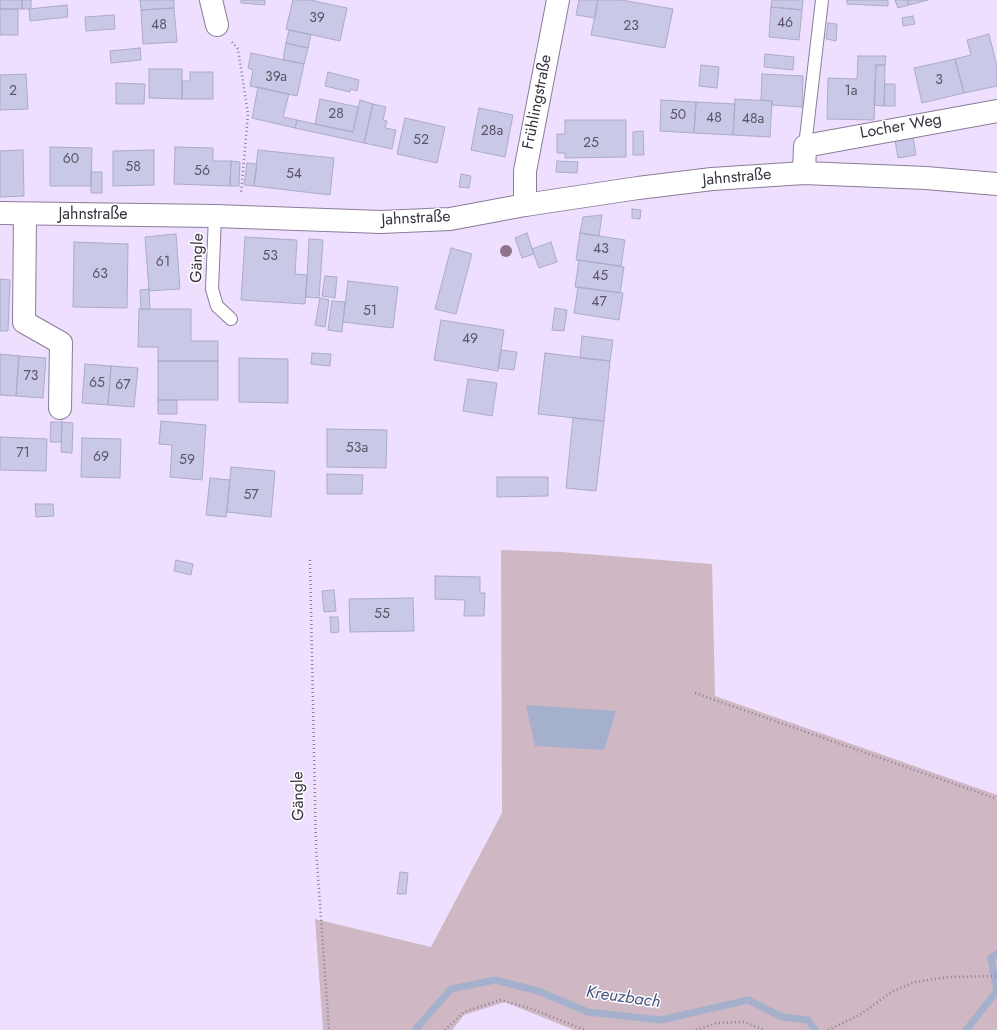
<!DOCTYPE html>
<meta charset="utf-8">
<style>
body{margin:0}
canvas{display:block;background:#eddffd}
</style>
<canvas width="997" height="1030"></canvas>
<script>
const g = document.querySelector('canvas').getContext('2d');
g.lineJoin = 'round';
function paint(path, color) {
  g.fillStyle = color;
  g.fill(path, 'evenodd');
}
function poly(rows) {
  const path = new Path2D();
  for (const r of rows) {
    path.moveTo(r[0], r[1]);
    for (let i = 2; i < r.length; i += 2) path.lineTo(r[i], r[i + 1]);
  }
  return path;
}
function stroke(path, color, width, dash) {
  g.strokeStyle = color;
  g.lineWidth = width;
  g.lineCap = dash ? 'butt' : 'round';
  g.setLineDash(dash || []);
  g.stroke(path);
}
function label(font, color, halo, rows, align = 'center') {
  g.font = font + ' Jost,sans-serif';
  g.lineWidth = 3;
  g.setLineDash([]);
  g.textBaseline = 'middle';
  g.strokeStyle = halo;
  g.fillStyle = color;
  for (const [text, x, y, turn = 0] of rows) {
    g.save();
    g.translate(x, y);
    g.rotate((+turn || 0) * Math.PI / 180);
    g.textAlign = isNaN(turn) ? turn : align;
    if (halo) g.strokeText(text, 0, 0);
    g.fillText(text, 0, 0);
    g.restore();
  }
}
paint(poly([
 [501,550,561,552,712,564,715,696,997,795,997,1030,574,1030,505,1002,464,1015,452,1030,323,1030,315,919,431,947,502,813]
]), '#cfb7c3');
paint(poly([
 [526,705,616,711,604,750,535,746]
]), '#a5b1cc');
stroke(poly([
 [415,1030,451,989,495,980,538,991,588,1012,661,1020,748,1000,782,1017,808,1020,815,1030],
 [966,1030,997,991,991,958,997,954]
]), '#a5b1cc', 7);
const building = poly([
 [0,0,22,0,22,9,0,9,0,0],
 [22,0,31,0,31,9,22,9,22,0],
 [140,0,174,0,174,8,141,10,140,0],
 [241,0,265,0,265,5,241,3,241,0],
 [293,0,310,0,347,8,340,41,286,29,293,0],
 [579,0,598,0,595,18,576,15,579,0],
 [598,0,621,0,673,9,665,48,591,35,598,0],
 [772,0,803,0,802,10,771,7,772,0],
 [847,0,888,0,888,6,847,4,847,0],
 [895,0,907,0,909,5,898,8,895,0],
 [907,0,928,0,909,5,907,0],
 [67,5,68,17,30,21,29,9,67,5],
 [771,7,802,10,799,40,769,37,771,7],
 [174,8,177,42,143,44,141,10,174,8],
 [0,9,18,9,18,35,0,35,0,9],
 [114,15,115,29,86,31,85,17,114,15],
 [913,16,915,24,903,26,902,18,913,16],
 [828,23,837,24,836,41,826,39,828,23],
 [289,30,311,35,308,48,286,43,289,30],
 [989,34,997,67,997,86,964,93,955,59,971,55,967,40,989,34],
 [286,43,308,48,304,64,283,60,286,43],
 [140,48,141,60,111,63,110,51,140,48],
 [251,53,304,64,297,96,250,86,253,70,248,68,251,53],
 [765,54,794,57,793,70,764,67,765,54],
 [858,56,886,56,885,65,876,65,874,120,827,119,828,78,857,79,858,56],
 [955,59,964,93,922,103,914,68,955,59],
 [701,65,719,67,717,88,699,86,701,65],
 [876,65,885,65,884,106,874,105,876,65],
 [149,69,182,69,182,99,149,98,149,69],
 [190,72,213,72,213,99,182,99,182,81,190,81,190,72],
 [328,72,359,80,357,91,350,89,350,92,325,86,328,72],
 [26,74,28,109,0,110,0,75,26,74],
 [762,74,803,76,802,107,772,105,772,101,761,100,762,74],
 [116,83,145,84,144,104,116,104,116,83],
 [885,84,895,84,895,106,884,106,885,84],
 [258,87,289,94,283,117,297,120,295,128,252,118,258,87],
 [320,99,358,107,353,132,315,124,320,99],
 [735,99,772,101,770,137,733,135,735,99],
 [360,100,373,104,364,143,295,128,297,120,353,132,360,100],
 [661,100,696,102,694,133,660,131,661,100],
 [696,102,735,104,733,135,694,133,696,102],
 [373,104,386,107,383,120,387,121,385,128,396,130,392,149,364,143,373,104],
 [479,108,513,115,505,157,471,150,479,108],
 [405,118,445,127,437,163,397,154,405,118],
 [565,120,626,120,626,157,565,158,565,153,557,153,557,134,565,134,565,120],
 [643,131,644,155,633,155,633,132,643,131],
 [913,137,916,155,898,158,895,140,913,137],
 [50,147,92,148,91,186,50,186,50,147],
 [175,147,213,148,213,161,231,161,230,186,174,184,175,147],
 [23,150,24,196,0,197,0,151,23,150],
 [154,150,154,185,113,186,113,151,154,150],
 [258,150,334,158,330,195,254,186,258,150],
 [231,161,240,162,239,186,230,186,231,161],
 [557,161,578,162,577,173,556,172,557,161],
 [247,163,257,164,254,186,244,185,247,163],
 [91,172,102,172,102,193,91,193,91,172],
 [461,174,471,176,469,188,459,187,461,174],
 [632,209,641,210,640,219,632,218,632,209],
 [602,215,599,236,580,233,583,217,602,215],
 [527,233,534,254,522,258,515,238,527,233],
 [580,233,625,240,621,266,576,260,580,233],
 [176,234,180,289,149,291,145,237,176,234],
 [245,237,297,240,295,274,307,275,305,304,241,300,245,237],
 [309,239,323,240,319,298,306,297,309,239],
 [74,242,128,244,127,308,73,307,74,242],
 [551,242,557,262,539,268,532,249,551,242],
 [451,248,472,254,456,314,435,309,451,248],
 [579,260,624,267,620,293,575,287,579,260],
 [325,276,337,277,335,298,322,296,325,276],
 [0,279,10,280,8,331,0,331,0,279],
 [348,281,398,287,393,328,343,322,348,281],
 [578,287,623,293,619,320,574,313,578,287],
 [149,289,150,309,141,309,140,290,149,289],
 [320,298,329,300,325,327,315,325,320,298],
 [332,301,345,302,342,332,328,330,332,301],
 [555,308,567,310,564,331,552,330,555,308],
 [139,309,191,309,191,341,218,341,218,361,158,361,158,347,138,347,139,309],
 [441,320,504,330,498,371,434,360,441,320],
 [582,336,613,340,610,361,580,358,582,336],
 [501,350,517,352,514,370,498,368,501,350],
 [312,353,331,354,330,366,311,364,312,353],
 [545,353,610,361,604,421,538,414,545,353],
 [0,354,19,356,16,396,0,395,0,354],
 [19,356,46,358,43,398,16,396,19,356],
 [239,358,288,359,288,403,239,402,239,358],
 [158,361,218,361,218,400,158,400,158,361],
 [85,364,111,366,108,405,82,403,85,364],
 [111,366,138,368,134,407,108,405,111,366],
 [468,379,497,383,492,416,463,411,468,379],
 [158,400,177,400,177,414,158,414,158,400],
 [573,418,604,421,596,491,566,488,573,418],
 [161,421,206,425,202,480,170,477,172,445,159,444,161,421],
 [51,422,62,422,61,442,50,442,51,422],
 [62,422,73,423,72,453,61,452,62,422],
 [327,429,387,430,386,468,327,467,327,429],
 [0,437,47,439,46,471,0,470,0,437],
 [82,438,121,439,120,478,81,477,82,438],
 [231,467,275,471,271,517,227,512,231,467],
 [327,474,363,475,362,494,327,494,327,474],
 [497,477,548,477,548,496,497,497,497,477],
 [210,478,230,480,226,517,206,515,210,478],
 [35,504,53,504,54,516,36,517,35,504],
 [176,560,193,564,191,575,174,571,176,560],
 [435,576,480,577,480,593,485,593,484,616,464,616,465,600,435,599,435,576],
 [334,590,336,611,324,612,322,591,334,590],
 [413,598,414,631,350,632,349,599,413,598],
 [330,617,338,617,339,632,331,633,330,617],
 [400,872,408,873,406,894,397,894,400,872]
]);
paint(building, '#c9c8e6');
stroke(building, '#acabc9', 1);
const service = poly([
 [805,146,822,0],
 [215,216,212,289,217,306,231,319]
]);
const minor = poly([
 [211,0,217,25],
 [804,173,805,146,997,111],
 [525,205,525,171,558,0],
 [25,214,24,322,61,343,60,408]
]);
const tertiary = poly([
 [0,213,215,216,381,222,450,219,525,205,638,188,712,179,804,173,926,178,997,184]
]);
stroke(service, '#8a7d98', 14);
stroke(minor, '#8a7d98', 24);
stroke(tertiary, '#8a7d98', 24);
stroke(poly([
 [232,42,238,49,248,114,241,194],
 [310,560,316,848,329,1030],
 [695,693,997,799],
 [445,1030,464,1012,500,1000,532,1009,585,1030],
 [696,1030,717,1023,744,1022,764,1030],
 [828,1030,861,1014,893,991,915,982,949,977,997,976]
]), '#8a8095', 2.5, [1, 3]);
stroke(service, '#fff', 12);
stroke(minor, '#fff', 22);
stroke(tertiary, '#fff', 22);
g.fillStyle = '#8f738d';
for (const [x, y] of [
 [506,251]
]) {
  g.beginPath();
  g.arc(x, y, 6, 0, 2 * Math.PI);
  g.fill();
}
label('14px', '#5b5666', null, [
 ["39",317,19],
 ["46",785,24],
 ["48",159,26],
 ["23",631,27],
 ["39a",276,78],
 ["3",939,81],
 ["2",13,92],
 ["1a",851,92],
 ["28",336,115],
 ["50",678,116],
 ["48",714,119],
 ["48a",753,120],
 ["28a",492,132],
 ["52",421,141],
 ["25",591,144],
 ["60",71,160],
 ["58",133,168],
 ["56",202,172],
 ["54",294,175],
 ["43",601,250],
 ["53",270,257],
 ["61",163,263],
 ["63",100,275],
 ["45",600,277],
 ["47",599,303],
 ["51",370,312],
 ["49",470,340],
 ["73",31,377],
 ["65",97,384],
 ["67",123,386],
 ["53a",357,449],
 ["71",23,454],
 ["69",101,458],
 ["59",187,461],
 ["57",251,496],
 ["55",382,615]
]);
label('16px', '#36303c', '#fff', [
 ["Frühlingstraße",538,102,-79],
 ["Locher Weg",901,127,-10],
 ["Jahnstraße",737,178,-5],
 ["Jahnstraße",93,215],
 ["Jahnstraße",416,219,-3],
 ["Gängle",198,258,-88],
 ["Gängle",299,796,-91]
]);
label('italic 17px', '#465680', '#fff', [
 ["Kreuzbach",623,998,8]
]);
</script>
